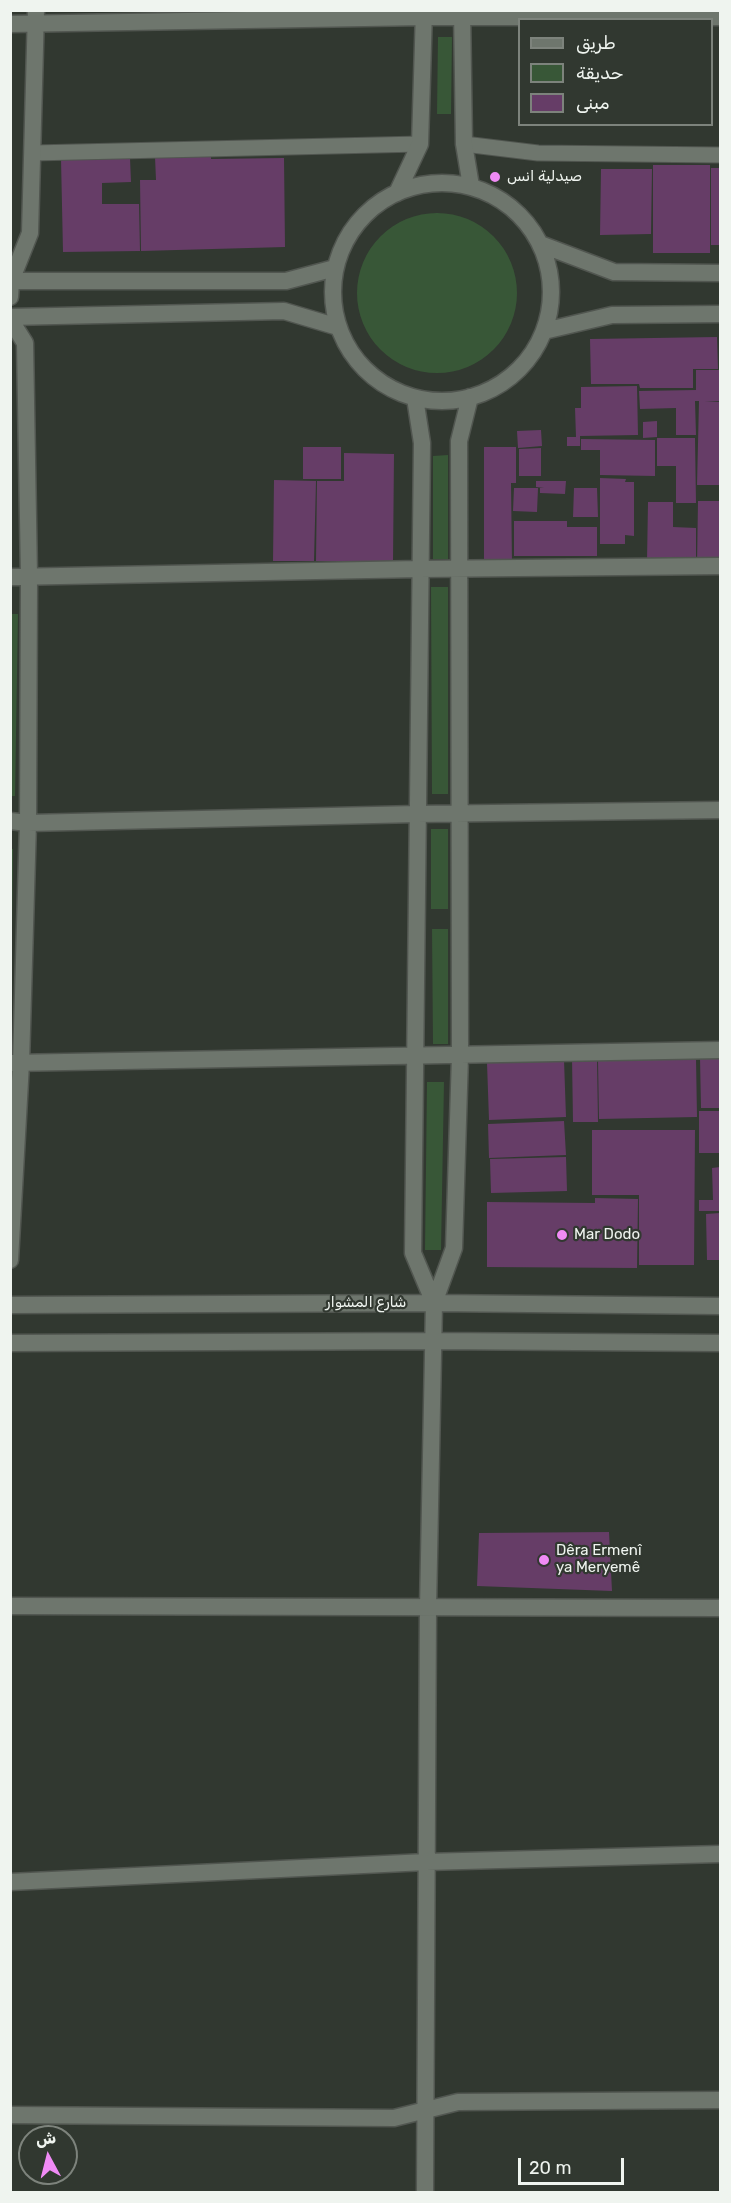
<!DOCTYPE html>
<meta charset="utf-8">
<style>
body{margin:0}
#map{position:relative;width:731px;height:2203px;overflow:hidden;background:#313830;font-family:Rubik,Cairo,sans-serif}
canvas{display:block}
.frame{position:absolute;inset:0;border:12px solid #eff4ef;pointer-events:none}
.legend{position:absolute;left:518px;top:18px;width:195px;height:108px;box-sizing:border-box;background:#313830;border:2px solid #7d837c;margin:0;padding:8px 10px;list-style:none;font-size:18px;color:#eff4ef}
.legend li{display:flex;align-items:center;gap:12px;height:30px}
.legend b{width:30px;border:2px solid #7d837c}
.north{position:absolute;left:18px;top:2125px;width:60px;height:60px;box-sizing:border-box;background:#313830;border:2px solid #7d837c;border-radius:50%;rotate:353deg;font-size:16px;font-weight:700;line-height:24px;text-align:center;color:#eff4ef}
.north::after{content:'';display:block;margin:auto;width:21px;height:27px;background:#f08bf5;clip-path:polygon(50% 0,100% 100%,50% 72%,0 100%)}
.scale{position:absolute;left:518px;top:2158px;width:106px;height:27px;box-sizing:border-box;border:3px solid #eff4ef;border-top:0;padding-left:8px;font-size:18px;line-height:21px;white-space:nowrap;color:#eff4ef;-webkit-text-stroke:4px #313830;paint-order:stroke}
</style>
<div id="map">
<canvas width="731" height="2203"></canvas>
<div class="frame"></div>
<ul class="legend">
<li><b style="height:8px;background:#6e766d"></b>طريق</li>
<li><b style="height:16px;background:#385737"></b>حديقة</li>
<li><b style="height:16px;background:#663d67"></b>مبنى</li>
</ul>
<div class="north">ش</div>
<div class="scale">20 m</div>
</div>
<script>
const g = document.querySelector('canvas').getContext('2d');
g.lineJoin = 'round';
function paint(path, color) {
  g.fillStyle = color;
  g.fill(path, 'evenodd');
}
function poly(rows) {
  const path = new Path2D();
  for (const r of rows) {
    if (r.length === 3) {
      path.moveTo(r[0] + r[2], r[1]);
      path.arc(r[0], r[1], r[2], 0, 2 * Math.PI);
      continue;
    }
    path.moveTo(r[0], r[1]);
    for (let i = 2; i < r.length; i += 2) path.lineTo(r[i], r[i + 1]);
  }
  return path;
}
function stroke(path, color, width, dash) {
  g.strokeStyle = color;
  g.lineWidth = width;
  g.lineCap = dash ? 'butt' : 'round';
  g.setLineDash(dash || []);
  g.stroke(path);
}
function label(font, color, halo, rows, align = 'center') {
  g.font = font + ' Rubik,Cairo,sans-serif';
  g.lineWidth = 4.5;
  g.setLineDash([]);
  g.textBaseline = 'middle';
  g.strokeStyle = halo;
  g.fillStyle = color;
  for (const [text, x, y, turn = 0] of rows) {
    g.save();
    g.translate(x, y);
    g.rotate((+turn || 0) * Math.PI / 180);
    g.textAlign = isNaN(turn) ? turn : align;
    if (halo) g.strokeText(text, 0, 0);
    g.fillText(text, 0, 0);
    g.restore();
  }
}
paint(poly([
 [438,37,452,37,451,114,437,114],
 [437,293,80],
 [448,455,448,559,433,559,433,456],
 [431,587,448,587,448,794,432,794],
 [10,614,18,614,15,796,10,796],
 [431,829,448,829,448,909,431,909],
 [10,849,13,849,11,1010,10,1010],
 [432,929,448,929,448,1044,433,1044],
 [427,1082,444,1082,441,1250,425,1250]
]), '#385737');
paint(poly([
 [211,156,211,159,284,158,285,247,141,251,140,180,156,180,155,157],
 [130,158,131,182,102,183,102,204,139,204,140,251,63,252,61,159],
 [653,165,710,165,710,253,653,253],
 [711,168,720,168,720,245,711,245],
 [601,169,652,169,651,234,600,235],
 [717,337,718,369,693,369,693,388,640,388,639,384,591,384,590,339],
 [696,370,720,370,720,401,705,401,720,402,720,485,697,485,699,401,695,401,696,435,676,435,676,408,640,409,639,391,696,390],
 [637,386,638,435,580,436,580,446,567,446,567,437,576,437,575,408,581,408,581,387],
 [657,421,657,437,643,438,643,422],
 [541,430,542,446,518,448,517,431],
 [657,438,695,438,696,503,676,503,676,466,657,466],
 [581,439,655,440,655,476,600,475,600,450,581,450],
 [303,447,341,447,341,479,303,479],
 [484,447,516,447,516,483,511,483,512,563,484,563],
 [541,448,541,476,519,476,519,449],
 [344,453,394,454,393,562,316,561,317,481,344,481],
 [600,478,626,479,625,482,634,482,634,536,625,535,625,544,600,544],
 [274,480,316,481,314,561,273,561],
 [536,481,566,481,565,494,540,493,540,488,544,488,536,487],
 [514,488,538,488,537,512,513,511],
 [574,488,597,488,598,517,573,517],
 [698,501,720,501,720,565,697,565],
 [648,502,673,502,673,527,696,528,696,562,647,561],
 [514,521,567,521,567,527,597,527,597,556,514,556],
 [572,1058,597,1058,598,1122,573,1122],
 [696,1058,697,1117,599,1119,598,1060],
 [700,1058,720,1058,720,1108,701,1108],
 [564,1060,566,1117,489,1120,487,1063],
 [699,1111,720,1111,720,1153,699,1153],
 [564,1121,566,1155,489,1158,488,1124],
 [592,1130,695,1130,694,1265,639,1265,639,1195,592,1195],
 [566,1157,567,1191,491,1193,490,1159],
 [720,1167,720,1211,699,1211,699,1200,713,1200,712,1168],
 [595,1198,638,1199,637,1268,487,1267,487,1202,595,1203],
 [720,1213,720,1260,707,1260,706,1214],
 [609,1532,612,1591,477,1586,479,1533]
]), '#663d67');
const service = poly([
 [464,144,538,153,720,155],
 [33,153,420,144]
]);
const minor = poly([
 [462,10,464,144,471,186],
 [10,24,423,17,720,17],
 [442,292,109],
 [397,193,420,144,424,10],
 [540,244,614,272,720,273],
 [10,281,286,281,335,268],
 [10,297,11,281,30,233,36,10],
 [10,317,284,311,338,327],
 [10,319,25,343,29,577,28,823,21,1063,10,1260],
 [544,331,612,315,720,314],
 [415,398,422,443,413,1253,434,1303],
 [10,577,419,569,720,566],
 [10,821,28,823,417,814,720,810],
 [11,1063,720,1050],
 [10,1305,434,1303,720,1306],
 [10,1343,433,1341,720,1343],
 [10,1606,720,1608],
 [10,1882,426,1862,720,1854],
 [10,2115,394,2118,458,2102,720,2100],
 [425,2192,428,1608,434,1303,454,1248,460,1056,459,441,470,397]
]);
stroke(service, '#515650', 17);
stroke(minor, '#515650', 19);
stroke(service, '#6e766d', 15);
stroke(minor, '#6e766d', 16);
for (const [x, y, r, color] of [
 [495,177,6,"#f08bf5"],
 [562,1235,6,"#f08bf5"],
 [544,1560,6,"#f08bf5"]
]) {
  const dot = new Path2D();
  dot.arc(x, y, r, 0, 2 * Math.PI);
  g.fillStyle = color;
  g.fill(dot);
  stroke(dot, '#313830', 2);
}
label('15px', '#eff4ef', '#313830', [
 ["صيدلية انس",507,177],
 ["Mar Dodo",574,1235],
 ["Dêra Ermenî",556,1551],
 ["ya Meryemê",556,1568]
], 'left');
label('15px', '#eff4ef', '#313830', [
 ["شارع المشوار",366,1303]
]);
</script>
